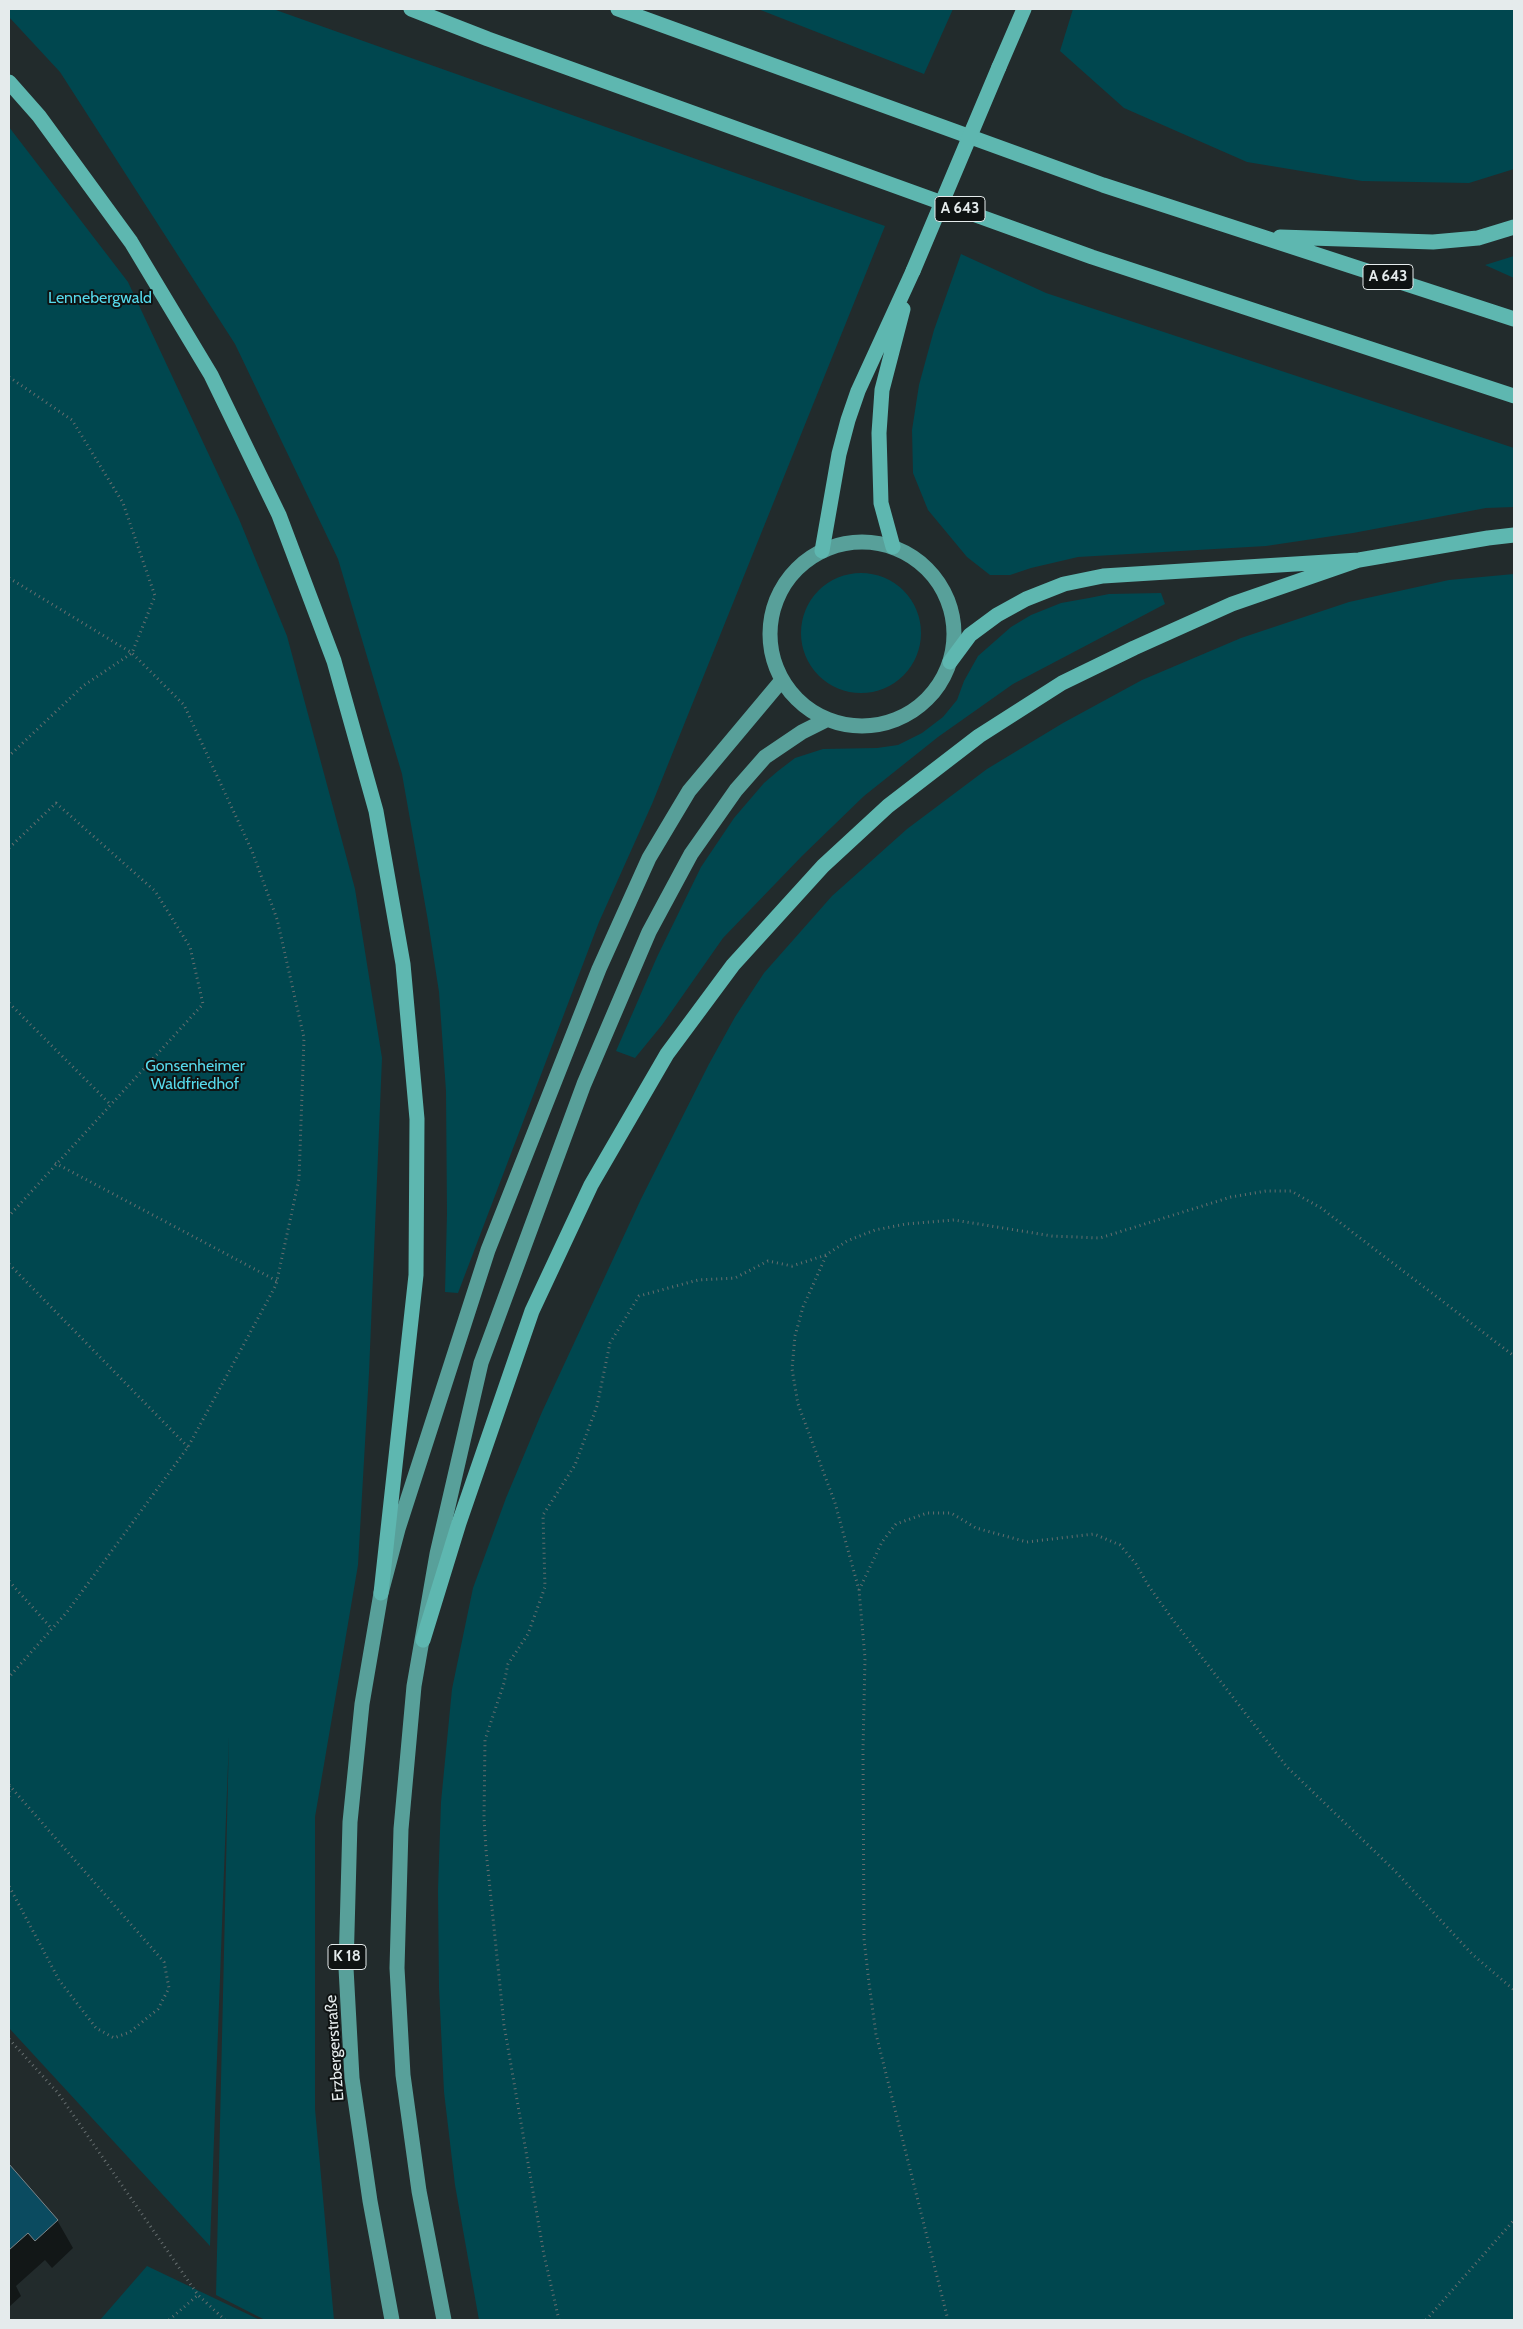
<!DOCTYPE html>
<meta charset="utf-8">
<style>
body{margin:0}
#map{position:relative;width:1523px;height:2329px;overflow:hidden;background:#222b2c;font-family:Cabin,sans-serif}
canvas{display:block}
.frame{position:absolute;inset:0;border:10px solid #e5ebec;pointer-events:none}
</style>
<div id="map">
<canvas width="1523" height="2329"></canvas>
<div class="frame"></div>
</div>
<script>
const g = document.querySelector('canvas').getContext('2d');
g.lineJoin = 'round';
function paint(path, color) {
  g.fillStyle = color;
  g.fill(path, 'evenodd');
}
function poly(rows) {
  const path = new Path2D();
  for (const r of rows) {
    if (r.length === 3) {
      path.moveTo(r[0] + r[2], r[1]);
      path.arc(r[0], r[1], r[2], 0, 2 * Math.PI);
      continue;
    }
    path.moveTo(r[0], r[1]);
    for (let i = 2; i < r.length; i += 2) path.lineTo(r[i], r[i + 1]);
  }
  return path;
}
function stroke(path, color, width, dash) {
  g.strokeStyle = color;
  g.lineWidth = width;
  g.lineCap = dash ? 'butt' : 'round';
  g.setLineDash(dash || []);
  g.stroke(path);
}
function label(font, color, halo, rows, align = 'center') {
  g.font = font + ' Cabin,sans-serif';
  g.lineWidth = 4;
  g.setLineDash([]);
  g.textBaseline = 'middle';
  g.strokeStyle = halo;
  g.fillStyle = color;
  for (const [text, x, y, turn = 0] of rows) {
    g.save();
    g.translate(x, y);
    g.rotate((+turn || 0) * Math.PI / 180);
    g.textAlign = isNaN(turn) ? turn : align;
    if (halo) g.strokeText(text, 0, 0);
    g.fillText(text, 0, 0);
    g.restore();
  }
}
paint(poly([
 [9,9,273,9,885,226,652,804,599,922,458,1293,445,1292,447,1214,446,1091,439,992,428,921,402,774,338,559,235,344,60,72,9,17],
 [758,9,953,9,924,74],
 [1073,9,1514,9,1514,169,1469,183,1362,181,1247,162,1124,108,1060,51],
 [9,127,128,282,239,519,287,636,355,889,382,1058,369,1373,358,1565,315,1817,315,2109,334,2320,265,2320,216,2295,229,1737,210,2246,9,2028],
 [961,254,1046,293,1514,448,1514,507,1486,508,1353,533,1266,546,1078,557,1031,568,1010,575,990,575,967,557,928,510,913,473,912,430,919,385,934,330],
 [1514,256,1514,278,1485,265],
 [861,633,60],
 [1514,574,1514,2320,479,2320,455,2185,444,2092,439,1988,438,1890,441,1802,452,1689,473,1588,506,1498,542,1412,641,1199,709,1064,735,1017,764,973,832,896,907,829,987,769,1063,723,1142,680,1241,638,1349,602,1449,580],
 [1161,593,1165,604,1013,684,938,737,864,796,802,856,723,938,662,1025,635,1058,616,1051,657,957,701,867,734,818,764,783,778,771,795,758,823,749,877,748,898,745,922,733,943,717,957,700,964,681,978,656,1011,627,1031,615,1061,603,1089,598,1109,594],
 [147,2266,260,2320,100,2320]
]), '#00474f');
paint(poly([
 [9,2166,57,2220,73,2248,52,2268,45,2260,16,2286,21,2296,9,2307]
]), '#0007');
const building = poly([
 [9,2164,58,2220,35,2241,28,2233,9,2250,9,2164]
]);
paint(building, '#0b4b60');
stroke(building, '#7c868a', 1);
stroke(poly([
 [9,377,72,420,123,503,155,596,132,653,83,686,9,756],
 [9,578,132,653,184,705,252,851,277,919,304,1038,299,1179,276,1285,188,1447,67,1612,9,1677],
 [9,848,56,803,155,891,190,947,203,1004,9,1216],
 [9,1003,110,1104],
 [55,1163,277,1281],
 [826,1256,803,1307,795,1336,792,1369,798,1404,835,1503,859,1590,865,1658,863,1750,864,1939,869,1983,876,2034,948,2320],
 [9,1264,188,1447],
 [9,1581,52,1629],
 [859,1590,882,1542,896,1524,927,1513,951,1513,976,1528,1027,1542,1094,1534,1120,1545,1136,1564,1148,1585,1173,1620,1287,1767,1394,1870,1472,1954,1514,1990],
 [9,1785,164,1962,169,1988,158,2009,130,2032,114,2038,96,2028,59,1980,9,1886],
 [9,1797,9,1786],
 [9,2039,58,2093,198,2295,225,2320],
 [169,2320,198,2295],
 [559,2320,544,2255,504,2025,486,1850,484,1818,485,1740,504,1683,508,1664,528,1634,545,1587,543,1515,575,1465,597,1406,610,1343,639,1296,698,1280,735,1278,768,1261,792,1266,826,1255,847,1241,875,1230,906,1224,954,1220,1052,1236,1100,1238,1231,1197,1266,1191,1291,1191,1321,1208,1514,1356],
 [1426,2320,1514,2220]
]), '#666e6f', 3, [1, 4]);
stroke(poly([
 [862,634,92],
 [392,2320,370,2201,352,2078,346,1968,350,1822,362,1704,381,1593,398,1529,488,1250,599,969,649,858,689,791,782,680],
 [444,2320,419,2191,403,2075,397,1968,401,1829,414,1686,437,1554,481,1363,584,1084,649,932,691,854,736,790,765,757,802,732,826,720]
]), '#58a09a', 15);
stroke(poly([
 [411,9,488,39,1092,257,1514,396],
 [618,9,1103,185,1514,319],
 [999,67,1024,9],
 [9,82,39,116,131,242,211,375,279,515,334,661,376,811,403,964,417,1119,416,1275,381,1593],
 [1280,237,1433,242,1478,238,1514,227],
 [893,547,881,503,879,433,882,390,903,309],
 [822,551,839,454,848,420,858,391,913,271],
 [950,662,970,635,997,615,1026,599,1064,584,1103,576,1359,560,1488,538,1514,535],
 [423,1640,459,1523,532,1311,591,1185,667,1054,733,965,823,866,888,806,979,736,1062,683,1134,648,1232,604,1359,560]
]), '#5eb7b0', 15);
stroke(poly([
 [913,271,999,67]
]), '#5eb7b0', 15);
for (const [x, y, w] of [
 [960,209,50],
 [1388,277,50],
 [347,1957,38]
]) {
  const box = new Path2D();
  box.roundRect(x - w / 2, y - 12.5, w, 25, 4);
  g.fillStyle = '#0f1313';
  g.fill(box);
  stroke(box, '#e5ebec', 1);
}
label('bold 15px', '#e5ebec', null, [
 ["A 643",960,209],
 ["A 643",1388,277],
 ["K 18",347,1957]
]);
label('16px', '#56daec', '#0f1313', [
 ["Lennebergwald",100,298],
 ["Gonsenheimer",195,1066],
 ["Waldfriedhof",195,1084]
]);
label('16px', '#e5ebec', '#0f1313', [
 ["Erzbergerstraße",335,2048,-94]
]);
</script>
